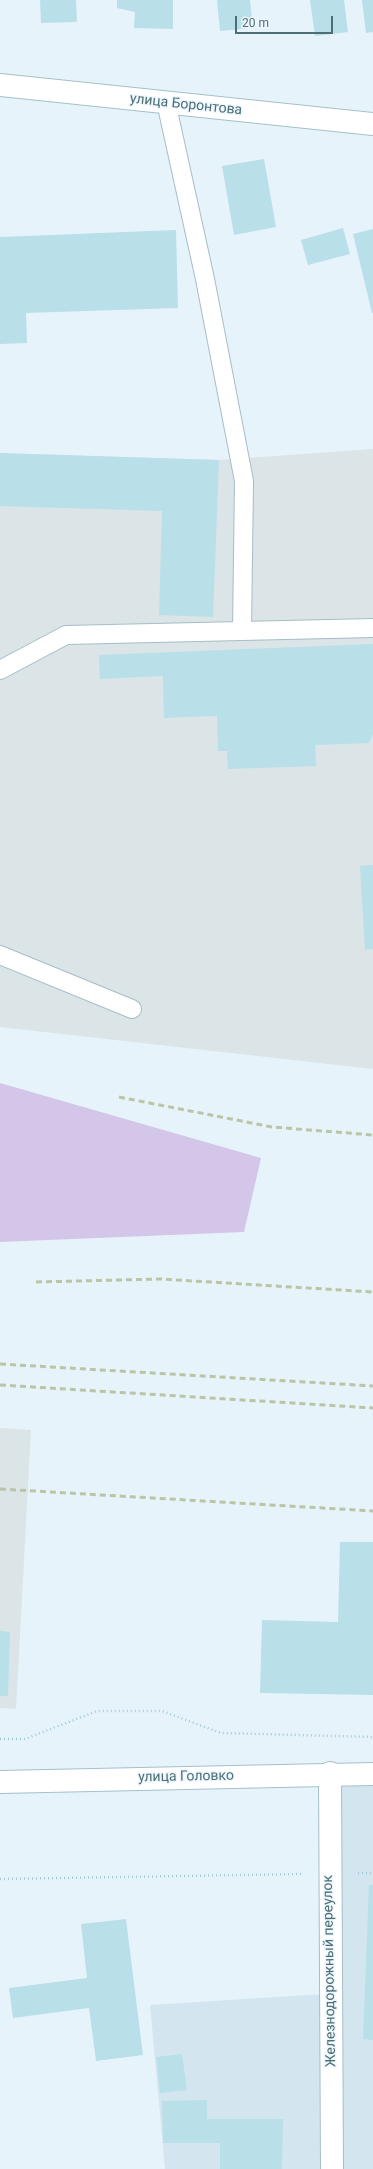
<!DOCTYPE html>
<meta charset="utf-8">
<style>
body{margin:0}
#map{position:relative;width:373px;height:2169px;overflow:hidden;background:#e7f3fb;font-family:Roboto,sans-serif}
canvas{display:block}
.scale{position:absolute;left:235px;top:16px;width:98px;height:18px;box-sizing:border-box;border:2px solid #4d6e74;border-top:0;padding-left:5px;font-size:12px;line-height:14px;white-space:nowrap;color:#4d6e74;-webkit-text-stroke:3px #eef7fe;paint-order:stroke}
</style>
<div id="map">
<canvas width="373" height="2169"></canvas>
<div class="scale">20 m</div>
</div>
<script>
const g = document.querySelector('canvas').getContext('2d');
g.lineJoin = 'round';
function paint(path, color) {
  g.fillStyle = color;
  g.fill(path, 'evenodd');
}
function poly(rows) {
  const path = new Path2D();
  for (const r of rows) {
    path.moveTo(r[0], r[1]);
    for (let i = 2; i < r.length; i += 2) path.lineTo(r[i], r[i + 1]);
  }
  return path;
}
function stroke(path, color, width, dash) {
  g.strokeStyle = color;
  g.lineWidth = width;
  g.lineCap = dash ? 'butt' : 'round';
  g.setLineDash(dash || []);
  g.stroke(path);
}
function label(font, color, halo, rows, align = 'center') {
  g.font = font + ' Roboto,sans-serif';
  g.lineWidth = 3;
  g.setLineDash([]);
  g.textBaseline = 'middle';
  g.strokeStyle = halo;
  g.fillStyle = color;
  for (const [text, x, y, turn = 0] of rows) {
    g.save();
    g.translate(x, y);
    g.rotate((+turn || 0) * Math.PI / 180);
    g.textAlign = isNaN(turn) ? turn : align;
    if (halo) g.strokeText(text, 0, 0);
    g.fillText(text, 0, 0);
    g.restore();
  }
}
paint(poly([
 [330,1773,373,1774,373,2169,165,2169,150,2005,324,1994]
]), '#d3e6f0');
paint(poly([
 [373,449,373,1069,0,1027,0,453,219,460],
 [0,1428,31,1430,16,1709,0,1708]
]), '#dbe4e7');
paint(poly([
 [0,1083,261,1158,244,1232,0,1242]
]), '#d4c6e9');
paint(poly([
 [40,0,76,0,77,22,41,23],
 [117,0,173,0,173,29,134,28,135,12,117,8],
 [217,0,250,0,253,28,220,31],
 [310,0,344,0,348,32,315,36],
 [362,0,373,0,373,32,366,33],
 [264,159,276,227,234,235,222,166],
 [343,228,350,254,308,265,301,240],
 [373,229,373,313,372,313,353,234],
 [176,230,178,308,26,313,27,343,0,344,0,237],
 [0,453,219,460,213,617,159,615,162,511,0,506],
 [373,644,373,734,369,743,315,745,316,766,228,769,227,751,218,751,217,716,164,718,163,676,100,679,99,655],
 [373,865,373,949,365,950,360,866],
 [340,1542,373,1542,373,1695,260,1693,262,1620,338,1622],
 [0,1631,10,1632,8,1696,0,1696],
 [369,1885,373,1885,373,2040,363,2039],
 [126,1919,143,2055,96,2061,89,2008,13,2018,9,1988,87,1978,81,1924],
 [182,2054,187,2090,160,2093,156,2057],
 [207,2100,207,2119,283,2119,282,2169,220,2169,220,2143,163,2143,162,2101]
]), '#b9dfe9');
const lane = poly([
 [166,102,205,279,244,481,242,631],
 [0,670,66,635,373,628],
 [0,955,132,1009]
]);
const street = poly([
 [330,1773,332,2169]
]);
const secondary = poly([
 [0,85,373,124],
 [0,1782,373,1774]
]);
stroke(lane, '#a6bec6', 20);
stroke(street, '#a6bec6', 24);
stroke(secondary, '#a4c0c9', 24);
stroke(poly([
 [0,1739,25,1739,97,1711,162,1711,221,1733,373,1737],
 [358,1873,373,1873],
 [0,1879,303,1874]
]), '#a3cbd5', 2.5, [1, 3]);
stroke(lane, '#fff', 18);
stroke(street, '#fff', 22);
stroke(secondary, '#fff', 22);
stroke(poly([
 [119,1097,272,1127,373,1135],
 [36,1282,161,1279,373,1292],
 [0,1364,373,1386],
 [0,1385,373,1408],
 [0,1489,373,1511]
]), '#bac5a6', 3, [6, 4]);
label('14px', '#4d6e74', '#eef7fe', [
 ["улица Боронтова",186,105,6],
 ["улица Головко",186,1777,-1],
 ["Железнодорожный переулок",330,1971,-91]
]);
</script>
